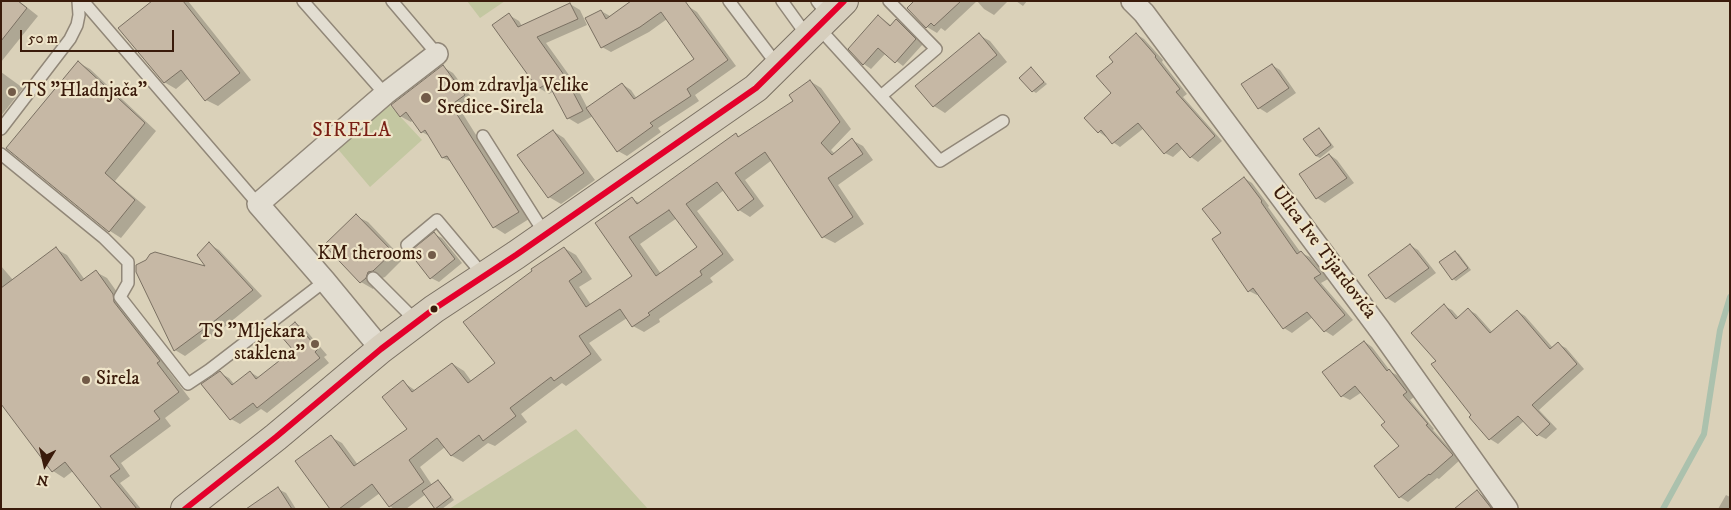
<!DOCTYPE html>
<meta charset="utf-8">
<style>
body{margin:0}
#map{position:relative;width:1731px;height:510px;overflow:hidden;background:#dad1b9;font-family:"IM FELL DW Pica",serif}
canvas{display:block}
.frame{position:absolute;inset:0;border:2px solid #3a1b0b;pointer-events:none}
.north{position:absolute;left:20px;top:440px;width:50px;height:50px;-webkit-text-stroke:4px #efe5c9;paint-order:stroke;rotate:189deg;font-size:14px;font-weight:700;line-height:20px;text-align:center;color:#3a1b0b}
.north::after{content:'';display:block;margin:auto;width:18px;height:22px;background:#3a1b0b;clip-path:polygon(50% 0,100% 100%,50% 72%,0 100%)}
.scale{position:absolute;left:20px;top:30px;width:154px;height:22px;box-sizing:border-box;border:2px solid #3a1b0b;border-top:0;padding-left:6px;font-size:15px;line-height:18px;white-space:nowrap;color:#3a1b0b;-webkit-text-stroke:4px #efe5c9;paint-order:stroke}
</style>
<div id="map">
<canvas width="1731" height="510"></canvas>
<div class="frame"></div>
<div class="north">N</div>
<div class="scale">50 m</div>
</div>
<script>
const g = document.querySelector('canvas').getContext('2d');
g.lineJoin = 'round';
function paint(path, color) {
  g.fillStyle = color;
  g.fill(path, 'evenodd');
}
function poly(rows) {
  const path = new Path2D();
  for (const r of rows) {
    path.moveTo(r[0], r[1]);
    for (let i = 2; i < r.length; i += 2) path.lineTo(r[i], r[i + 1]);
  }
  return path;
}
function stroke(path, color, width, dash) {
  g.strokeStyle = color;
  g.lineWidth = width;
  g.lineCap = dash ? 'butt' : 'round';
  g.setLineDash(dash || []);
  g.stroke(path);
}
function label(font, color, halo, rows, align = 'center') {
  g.font = font + ' "IM FELL DW Pica",serif';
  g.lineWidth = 4.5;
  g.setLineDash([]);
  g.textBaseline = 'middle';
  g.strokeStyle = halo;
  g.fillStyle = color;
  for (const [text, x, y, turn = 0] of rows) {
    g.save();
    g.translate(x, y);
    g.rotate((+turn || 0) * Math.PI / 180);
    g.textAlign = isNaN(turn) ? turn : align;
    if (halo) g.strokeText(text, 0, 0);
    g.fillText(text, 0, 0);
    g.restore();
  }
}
paint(poly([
 [467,1,505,1,480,18],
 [382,97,422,140,370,187,331,141],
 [576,429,648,509,449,509]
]), '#c3c7a1');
paint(poly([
 [1,1,19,1,38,16,1,62],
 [154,1,188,1,251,80,218,106,206,100,189,78,176,89,164,82],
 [912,1,1008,1,994,15,984,9,977,1,945,31,941,28,937,33,927,27],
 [1016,1,1027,1,1023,6],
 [570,4,580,10,587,25,546,43,574,82,588,109,622,84,631,90,637,99,696,60,667,19,649,32,611,52,602,47,601,11,610,16,688,6,697,12,736,66,695,95,699,101,658,128,661,132,627,156,618,151,593,116,578,124,568,118,554,91,549,94,539,88,493,26,509,15,519,21,522,26],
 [879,16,892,26,897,21,904,25,923,44,903,66,886,53,871,69,864,64],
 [1136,34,1144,39,1163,60,1162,62,1187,94,1183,97,1222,141,1198,162,1191,157,1183,148,1173,157,1165,153,1144,128,1120,147,1099,132,1113,94,1114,62],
 [979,35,990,41,1007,62,945,113,934,106],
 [79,63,90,69,156,131,115,181,146,207,121,238,110,231,8,148],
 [1272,65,1280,70,1296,93,1267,113,1259,108,1243,85],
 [443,67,453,73,475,102,461,111,529,219,505,234,494,227,454,163,443,158,431,137,422,132,413,120,411,122,400,116],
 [1031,69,1047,84,1036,93,1033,91],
 [1,72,23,88,1,116],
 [810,81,821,88,851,129,831,150,835,154,852,140,863,146,873,160,838,185,864,224,835,243,823,237,772,160,745,180,764,206,750,217,739,210,724,190,697,211,734,260,710,278,713,282,659,319,660,322,644,332,633,326,627,318,589,343,602,360,566,386,562,383,521,414,527,422,495,446,488,443,463,462,452,456,445,447,420,467,432,485,438,481,441,483,454,500,442,509,438,509,426,494,406,509,394,509,390,506,380,493,358,509,332,509,331,437,342,443,358,465,409,429,403,382,416,391,453,364,464,371,472,382,496,364,564,248,576,255,592,279,579,287,591,305,634,277,597,223,632,199,640,203,736,135,740,138,795,101],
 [677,218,699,248,661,274,640,244],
 [1319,129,1322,131,1334,147,1320,158,1316,156],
 [553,131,564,138,595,180,561,204,549,197,519,155],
 [1330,155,1337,160,1354,183,1325,203,1317,198],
 [1244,178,1252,183,1269,206,1268,207,1301,253,1310,257,1328,279,1321,283,1353,320,1333,336,1325,331,1313,317,1292,333,1284,328,1259,294,1257,295,1249,291,1222,233],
 [356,216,368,222,403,259,385,277,380,279,373,289,361,282],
 [434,234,442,238,462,263,439,282,431,278],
 [209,244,219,250,262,296,222,329,185,356,175,350,209,269],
 [1410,245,1418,250,1436,273,1395,303,1387,298,1370,275],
 [56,249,67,255,85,280,96,272,107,278,171,368,168,370,190,399,165,418,171,426,121,463,130,476,120,483,141,509,103,509,73,471,64,478,53,471,1,354,1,266,13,280],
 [1455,252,1459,254,1471,270,1456,281,1453,279],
 [1444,306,1452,310,1459,318,1469,310,1476,314,1493,333,1517,311,1525,316,1553,348,1558,344,1566,348,1584,369,1539,410,1557,429,1546,439,1538,435,1524,421,1498,444,1490,439,1438,361],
 [295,323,304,328,327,355,324,357,329,363,267,413,261,409,240,424,231,419,220,373,229,378,235,385,250,372,260,378,295,350],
 [1365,342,1372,347,1391,372,1397,375,1414,397,1410,400,1434,429,1433,430,1460,460,1439,479,1437,478,1408,502,1400,497,1401,446,1386,422,1362,392,1350,400,1342,396],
 [278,489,286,493,296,509,248,509],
 [1477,492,1487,498,1496,509,1456,509],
 [1726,495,1730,497,1730,509,1718,509]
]), '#0003');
stroke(poly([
 [1663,509,1704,434,1720,330,1730,297]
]), '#abc1ad', 6);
const building = poly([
 [1,1,18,1,27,8,1,41,1,1],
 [152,1,183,1,240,73,205,101,181,70,164,83,118,28,152,1],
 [631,1,685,1,728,60,687,89,691,96,650,123,653,126,617,152,586,108,622,83,634,99,694,59,661,12,640,27,601,48,585,18,601,10,606,19,631,1],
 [914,1,961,1,934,26,931,23,926,28,907,8,914,1],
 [570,3,578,19,537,37,564,75,583,111,567,119,548,83,538,89,492,25,509,13,518,27,570,3],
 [878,15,890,26,896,19,916,39,895,63,878,48,863,65,848,49,878,15],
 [979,33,997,55,933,107,915,86,979,33],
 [1136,33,1156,56,1155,57,1180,89,1176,92,1215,136,1190,158,1177,143,1164,154,1138,123,1112,144,1101,130,1098,133,1084,118,1111,93,1096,76,1113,62,1109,57,1136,33],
 [78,61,145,123,105,173,135,200,109,232,6,148,78,61],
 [1272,64,1289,88,1258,109,1241,84,1272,64],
 [443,65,465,95,451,105,519,212,493,228,447,156,442,158,425,130,421,133,406,112,400,117,391,105,443,65],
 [1031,67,1044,82,1032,92,1019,78,1031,67],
 [810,80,840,122,821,143,832,155,852,138,863,154,828,178,853,217,822,238,765,152,735,173,754,199,738,211,717,182,686,204,723,254,700,271,702,275,648,313,650,315,632,327,620,309,579,336,591,354,554,381,551,377,510,408,516,416,483,441,479,435,451,456,437,438,409,460,424,482,389,507,372,484,339,509,330,509,295,461,331,435,354,466,407,429,382,397,403,380,412,392,452,363,468,383,495,363,463,322,532,271,531,269,564,247,582,272,569,281,586,307,632,276,595,223,632,197,637,204,736,133,738,137,793,101,789,95,810,80],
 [669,210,697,247,656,276,629,237,669,210],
 [1319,128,1331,145,1316,156,1303,139,1319,128],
 [553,130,584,173,548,198,517,155,553,130],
 [1329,154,1347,178,1316,199,1299,174,1329,154],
 [1244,177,1262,201,1261,202,1297,254,1301,251,1321,274,1314,278,1345,315,1324,332,1307,312,1283,329,1253,288,1248,292,1212,239,1221,233,1202,209,1244,177],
 [356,214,393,252,373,271,368,272,366,278,360,283,324,245,356,214],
 [434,232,455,259,430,279,409,252,434,232],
 [209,242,253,290,212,323,174,351,136,272,136,265,146,260,150,254,155,252,205,266,197,255,209,242],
 [1410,244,1429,268,1386,299,1368,275,1410,244],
 [56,247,81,281,96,270,113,294,114,302,160,361,157,363,179,392,154,411,160,419,110,456,120,469,110,476,137,509,102,509,65,462,52,472,1,404,1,288,56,247],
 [1455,251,1468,268,1452,280,1439,262,1455,251],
 [1444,304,1456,319,1468,308,1490,333,1517,310,1550,349,1558,342,1577,364,1532,405,1550,424,1537,436,1518,416,1489,440,1469,417,1471,415,1431,364,1436,361,1411,333,1444,304],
 [295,322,318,349,315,352,320,358,257,408,253,403,230,420,201,384,220,371,232,385,250,371,256,379,293,350,280,335,295,322],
 [1364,341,1387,371,1389,369,1407,392,1403,395,1428,424,1426,425,1453,455,1430,475,1429,474,1399,498,1374,466,1399,446,1381,425,1385,422,1355,386,1341,397,1322,372,1364,341],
 [438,480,451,497,435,509,422,491,438,480],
 [278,487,292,509,246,509,278,487],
 [1477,490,1492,509,1454,509,1477,490]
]);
paint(building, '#c6b8a5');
stroke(building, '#7a7062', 1);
const lane = poly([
 [83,1,258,204],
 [303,1,385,94],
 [392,1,437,54],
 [729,1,778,66],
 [782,1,808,37],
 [817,1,829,17],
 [818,27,940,161,1003,121],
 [881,96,936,49,889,1],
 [1,129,70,39,77,25,79,15,78,1],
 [483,136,545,234],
 [1,154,104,238,128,262,128,283,120,297,188,384,209,370,325,281],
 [407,245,437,220,484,276],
 [373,278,417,322]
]);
const street = poly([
 [1132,1,1144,13,1380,330,1507,509],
 [381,349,325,281,258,204,385,94,437,54]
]);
const primary = poly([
 [185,509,276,437,381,349,434,309,516,255,756,88,844,1]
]);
stroke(lane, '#918778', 14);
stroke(street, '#918778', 24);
stroke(primary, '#7a7062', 30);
stroke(lane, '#e2ddd1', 11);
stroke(street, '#e2ddd1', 21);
stroke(primary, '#d6cebd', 28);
stroke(poly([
 [185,509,276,437,381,349,434,309,516,255,756,88,844,1]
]), '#e4002b', 6);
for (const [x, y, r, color] of [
 [12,92,5,"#725b48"],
 [426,98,6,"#725b48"],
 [432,255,5,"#725b48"],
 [434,309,4.5,"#3a1b0b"],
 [315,344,5,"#725b48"],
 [86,380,5,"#725b48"]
]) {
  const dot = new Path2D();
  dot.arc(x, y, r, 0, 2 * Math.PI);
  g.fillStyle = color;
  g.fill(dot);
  stroke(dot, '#efe5c9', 2);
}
label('19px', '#3a1b0b', '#efe5c9', [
 ["Dom zdravlja Velike",437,87],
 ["Sredice-Sirela",437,109],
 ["TS \"Hladnjača\"",22,92],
 ["KM therooms",422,255,"right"],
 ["TS \"Mljekara",305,333,"right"],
 ["staklena\"",305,355,"right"],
 ["Sirela",96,380]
], 'left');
label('19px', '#3a1b0b', '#efe5c9', [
 ["Ulica Ive Tijardovića",1323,253,53]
]);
g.letterSpacing = '1px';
label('20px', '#7a1f14', '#efe5c9', [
 ["SIRELA",352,132]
]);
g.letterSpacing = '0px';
</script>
